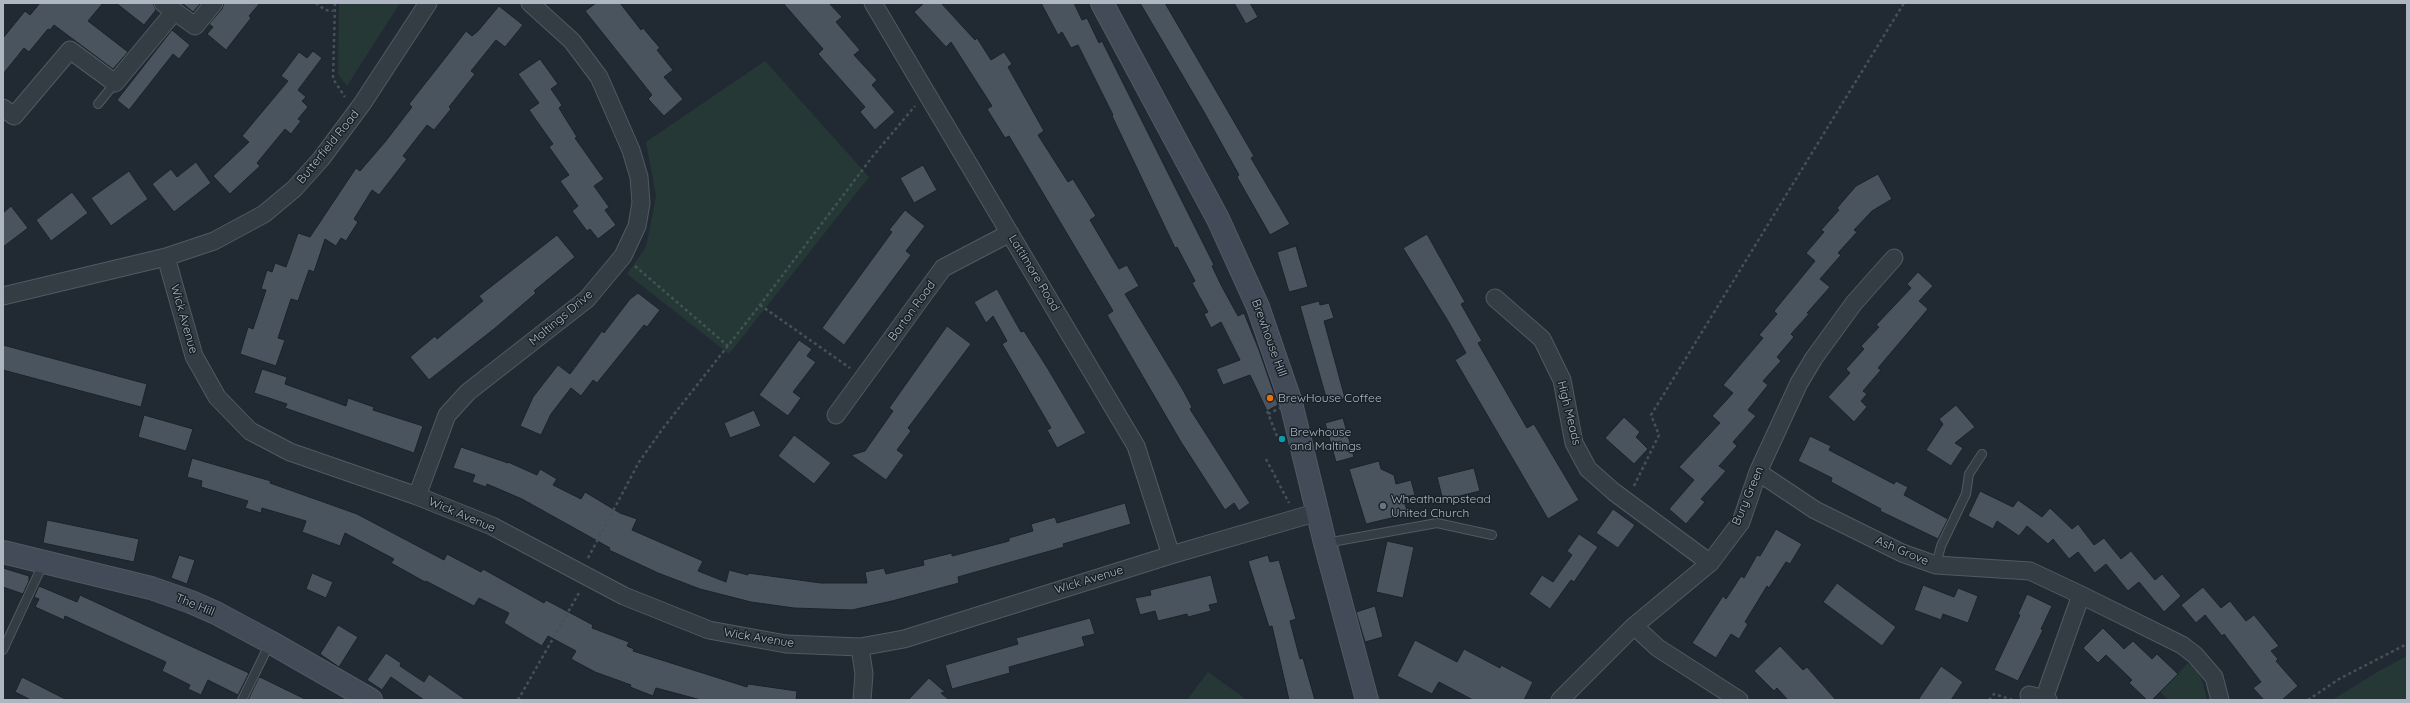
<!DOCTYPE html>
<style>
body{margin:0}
#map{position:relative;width:2410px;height:703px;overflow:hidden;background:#212a33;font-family:Quicksand,sans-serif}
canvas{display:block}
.frame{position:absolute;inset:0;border:4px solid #aeb7c1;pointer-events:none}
</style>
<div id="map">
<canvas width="2410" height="703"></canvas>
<div class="frame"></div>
</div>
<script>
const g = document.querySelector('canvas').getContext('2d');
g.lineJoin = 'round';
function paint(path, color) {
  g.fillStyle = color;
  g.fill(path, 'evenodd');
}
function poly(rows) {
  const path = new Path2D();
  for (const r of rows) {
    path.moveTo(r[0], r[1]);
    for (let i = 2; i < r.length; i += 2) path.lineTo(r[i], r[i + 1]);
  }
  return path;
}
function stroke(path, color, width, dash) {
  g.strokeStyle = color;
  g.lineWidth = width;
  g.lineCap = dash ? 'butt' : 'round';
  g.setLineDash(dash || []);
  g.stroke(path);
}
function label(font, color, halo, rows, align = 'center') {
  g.font = font + ' Quicksand,sans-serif';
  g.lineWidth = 3;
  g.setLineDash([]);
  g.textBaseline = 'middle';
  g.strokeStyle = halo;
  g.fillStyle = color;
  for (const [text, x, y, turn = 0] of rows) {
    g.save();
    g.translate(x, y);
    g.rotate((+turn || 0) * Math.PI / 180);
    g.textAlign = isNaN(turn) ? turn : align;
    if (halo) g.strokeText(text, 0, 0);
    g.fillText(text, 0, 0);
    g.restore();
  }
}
paint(poly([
 [339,3,400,3,347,86,338,74],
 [765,61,869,177,729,354,627,274,646,247,656,196,646,142],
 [2407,656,2407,700,2332,700,2379,671],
 [2188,663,2198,672,2203,683,2207,700,2169,700,2160,692],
 [1208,672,1247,700,1187,700]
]), '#253836');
const building = poly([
 [40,3,103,3,88,21,128,52,113,69,54,25,50,30,48,29,29,52,24,48,3,74,3,38,25,11,30,15,40,3],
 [116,3,153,3,156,10,144,25,116,3],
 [182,3,201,3,193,12,182,3],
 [224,3,260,3,249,16,251,18,226,50,207,34,213,27,209,24,222,9,224,3],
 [596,3,620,3,641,30,643,28,660,48,657,50,673,70,664,77,683,99,664,116,648,99,652,95,585,11,596,3],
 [783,3,829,3,842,17,836,22,860,50,854,55,877,80,872,85,895,112,875,130,860,112,865,107,818,54,823,49,783,3],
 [924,3,941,3,975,40,977,38,991,60,1004,52,1012,64,1008,67,1044,131,1038,135,1068,182,1073,179,1096,216,1090,220,1119,269,1127,265,1139,286,1125,294,1183,390,1192,407,1190,409,1250,503,1239,511,1234,503,1225,510,1181,442,1107,315,1113,311,1009,136,1005,138,987,109,992,106,951,42,946,47,914,12,924,3],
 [1041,3,1074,3,1082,20,1087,18,1099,43,1102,41,1214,265,1212,266,1221,285,1238,316,1244,313,1259,350,1278,405,1267,411,1250,375,1223,385,1216,369,1240,360,1221,322,1211,328,1204,314,1208,312,1192,283,1195,281,1177,247,1175,248,1112,116,1113,115,1078,45,1071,48,1062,32,1058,35,1041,3],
 [1140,3,1165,3,1254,156,1251,158,1290,224,1270,235,1237,177,1239,175,1204,112,1140,3],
 [1234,3,1250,3,1258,17,1246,24,1234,3],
 [499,6,523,25,505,47,496,40,471,71,475,74,449,107,451,109,434,130,427,125,403,156,407,159,379,195,372,190,354,219,358,222,346,241,341,238,336,246,325,239,314,272,309,270,298,301,291,299,278,338,285,340,276,366,240,354,248,327,253,329,266,290,261,289,267,270,272,272,275,263,286,267,298,233,310,237,356,168,360,171,385,142,412,107,409,104,453,48,466,31,472,36,478,31,499,6],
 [172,30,190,45,179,59,173,54,129,110,117,100,172,30],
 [313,51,322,58,298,90,306,97,302,101,308,107,298,119,301,121,291,134,285,129,257,163,260,166,230,194,213,176,249,142,242,136,288,81,281,76,299,52,307,58,313,51],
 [540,59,558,84,551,89,562,105,559,108,577,137,575,138,604,179,594,186,609,207,605,210,616,225,598,239,590,229,587,231,572,211,578,206,560,181,569,175,549,147,553,144,529,110,539,103,518,74,540,59],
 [196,162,211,183,174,212,152,184,171,169,177,177,196,162],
 [923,165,937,190,914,203,900,178,923,165],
 [129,171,148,199,111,226,91,198,129,171],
 [1878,174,1892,199,1872,211,1854,230,1857,232,1838,253,1841,255,1820,279,1830,287,1807,313,1809,314,1791,334,1794,337,1777,357,1781,361,1763,381,1768,385,1748,410,1756,416,1733,442,1737,446,1719,466,1726,471,1701,499,1705,502,1686,524,1669,509,1694,480,1679,467,1720,423,1712,416,1733,393,1723,385,1763,338,1759,335,1777,314,1774,311,1815,261,1806,253,1824,232,1821,230,1839,210,1837,208,1856,186,1878,174],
 [72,192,88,213,51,241,36,220,72,192],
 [11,206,28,228,3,247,3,213,11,206],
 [905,210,925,226,906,251,911,255,844,345,822,328,892,232,889,230,905,210],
 [1427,234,1465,302,1461,304,1482,341,1478,343,1527,428,1534,424,1579,500,1548,519,1455,360,1466,353,1448,321,1403,248,1427,234],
 [557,235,575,257,534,291,536,293,494,329,429,380,410,357,435,336,437,339,483,301,479,296,557,235],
 [1296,246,1308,287,1289,292,1277,252,1296,246],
 [1918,272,1933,286,1919,301,1928,309,1878,368,1881,370,1863,391,1867,394,1861,401,1867,407,1854,422,1828,397,1850,373,1846,369,1864,349,1861,346,1879,327,1876,325,1911,288,1907,284,1918,272],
 [997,289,1021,332,1024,331,1048,369,1086,433,1057,448,1047,430,1051,428,1002,344,1007,341,993,316,986,323,974,302,997,289],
 [638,293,660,310,647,327,644,325,597,383,593,380,581,396,571,388,551,414,541,435,520,426,533,397,558,365,570,374,602,331,604,333,630,299,638,293],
 [1319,301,1320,305,1329,303,1334,318,1324,321,1345,398,1328,404,1300,306,1319,301],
 [947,326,971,344,908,428,911,431,897,450,904,455,886,480,851,455,865,451,893,411,889,408,947,326],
 [799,340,812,349,807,356,816,362,793,392,801,398,788,416,759,395,799,340],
 [3,345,147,384,141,407,3,370,3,345],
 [262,369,287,377,285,384,346,406,348,398,374,407,373,410,423,426,414,453,285,408,287,404,254,393,262,369],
 [1956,405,1975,427,1955,443,1963,448,1951,466,1926,450,1943,424,1939,419,1956,405],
 [754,410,761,426,730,438,724,423,754,410],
 [144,415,193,429,186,451,138,437,144,415],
 [1624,417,1640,432,1636,437,1648,449,1634,464,1605,438,1624,417],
 [1343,418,1354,457,1336,462,1325,423,1343,418],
 [794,435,831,463,814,484,778,456,794,435],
 [1810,436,1831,446,1829,450,1894,484,1896,481,1908,487,1904,495,1948,519,1938,539,1880,511,1881,509,1831,482,1832,478,1798,461,1810,436],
 [461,447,508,463,508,462,537,475,540,469,557,479,553,485,581,499,585,492,620,513,637,519,632,530,703,561,698,571,726,582,729,570,748,575,748,573,821,583,867,583,865,572,884,568,886,574,924,565,923,560,952,553,952,556,1009,541,1009,538,1033,531,1031,524,1055,517,1057,523,1125,503,1131,524,1063,544,1064,547,958,577,959,583,892,601,852,610,794,608,751,602,700,589,658,573,609,550,610,548,522,499,487,484,486,487,472,482,475,475,453,468,461,447],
 [192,458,271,481,270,483,357,514,444,560,447,554,481,572,483,569,544,603,546,600,593,625,592,628,629,642,627,646,634,649,633,651,747,687,748,684,797,691,796,700,701,700,656,688,653,696,630,687,631,685,595,672,571,659,576,651,548,636,542,646,525,636,504,623,509,613,479,598,474,606,426,581,425,582,391,563,394,559,345,533,340,546,302,532,306,521,262,508,261,513,245,508,248,501,201,487,202,481,187,477,192,458],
 [1379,461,1381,469,1394,475,1396,484,1411,480,1415,495,1403,497,1408,514,1366,524,1349,469,1379,461],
 [1474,468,1480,491,1443,500,1437,477,1474,468],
 [1980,491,2013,507,2018,500,2042,517,2050,508,2072,529,2078,524,2094,545,2104,538,2121,559,2131,551,2155,580,2162,574,2181,596,2164,612,2139,582,2128,591,2106,564,2095,573,2078,552,2069,559,2053,539,2048,544,2027,526,2019,536,1997,521,1993,529,1968,516,1980,491],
 [1613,509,1635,525,1618,548,1596,533,1613,509],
 [47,520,139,539,134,562,43,543,47,520],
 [1776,529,1802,544,1790,564,1786,562,1769,588,1767,586,1745,622,1748,624,1739,639,1731,634,1716,658,1692,643,1723,596,1726,599,1741,576,1744,578,1757,555,1760,556,1776,529],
 [1579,534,1598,547,1574,582,1571,580,1550,609,1529,594,1542,575,1553,582,1572,555,1567,551,1579,534],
 [1387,541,1414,547,1403,598,1376,592,1387,541],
 [179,555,195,560,187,584,171,578,179,555],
 [1268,555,1270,562,1279,560,1296,619,1290,621,1300,659,1303,658,1315,700,1289,700,1272,626,1269,627,1248,561,1268,555],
 [3,568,29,576,29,581,23,594,3,587,3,568],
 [312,573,333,582,326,598,306,589,312,573],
 [1211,575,1218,603,1209,605,1211,611,1188,617,1187,614,1158,621,1155,611,1140,615,1135,598,1151,595,1150,590,1211,575],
 [1837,583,1896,627,1882,646,1823,602,1837,583],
 [1923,585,1954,597,1958,588,1978,596,1968,623,1943,614,1941,620,1914,610,1923,585],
 [39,586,77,602,80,595,249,673,238,695,208,680,201,695,188,689,190,685,162,671,166,662,65,616,64,620,35,607,39,599,34,597,39,586],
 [2203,587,2221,608,2230,601,2246,621,2254,615,2279,646,2271,651,2278,659,2276,661,2298,686,2282,700,2264,700,2253,688,2261,682,2224,634,2222,636,2205,615,2196,623,2181,605,2203,587],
 [2027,594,2052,606,2041,629,2043,630,2018,681,1994,670,2020,615,2018,614,2027,594],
 [1375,606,1383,637,1365,642,1356,612,1375,606],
 [1090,618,1095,634,1082,637,1085,646,1009,667,1010,673,952,689,945,665,1018,644,1016,638,1090,618],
 [338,625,358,637,339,667,320,654,338,625],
 [2103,628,2124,649,2133,641,2152,659,2157,654,2178,674,2152,700,2147,700,2129,683,2132,680,2106,655,2098,663,2083,648,2103,628],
 [1415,640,1457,662,1464,649,1500,668,1501,665,1533,682,1524,700,1473,700,1439,682,1432,694,1397,676,1415,640],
 [1780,646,1803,670,1807,667,1836,700,1788,700,1777,688,1774,691,1754,671,1780,646],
 [386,653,401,663,400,666,424,682,429,674,466,700,424,700,391,677,382,690,367,680,386,653],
 [1941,666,1963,682,1951,700,1918,700,1941,666],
 [22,677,67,700,31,700,15,692,22,677],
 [259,677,262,678,307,700,248,700,259,677],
 [929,678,945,692,941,693,949,700,908,700,929,678]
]);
paint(building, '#49545f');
stroke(building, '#1b232a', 1);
const lane = poly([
 [98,104,115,83],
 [1326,543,1437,523,1492,535],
 [1936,565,1941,546,1966,494,1969,474,1982,454],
 [3,650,43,564],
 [242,700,270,643]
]);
const street = poly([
 [163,3,195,26,214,3],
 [873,3,1136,446,1171,555],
 [3,108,14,116,70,50,115,83,174,12],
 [166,257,194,356,217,397,250,431,290,452,417,496,492,526,624,596,709,630,786,644,860,647,904,639,1171,555,1318,512],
 [3,296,166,257,214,241,264,214,294,189,321,159,362,104,428,3],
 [1495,298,1542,339,1562,380,1574,443,1588,469,1614,492,1710,563],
 [836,415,943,268,1010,233],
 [1758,472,1815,510,1902,553,1936,565,2030,571,2081,595,2182,645,2195,655,2214,677,2220,700],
 [417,496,447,415,468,392,587,299,623,256,637,226,641,203,639,177,631,150,599,77,572,41,530,3],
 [1634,626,1658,648,1739,700],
 [860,647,864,674,862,700],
 [2029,695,2048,700],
 [2044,699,2081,595],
 [1560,700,1634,626,1710,563,1741,522,1758,472,1799,383,1814,358,1854,303,1894,258]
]);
const secondary = poly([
 [1102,3,1218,219,1258,307,1291,403,1325,543,1367,700],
 [3,552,151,588,191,602,216,613,270,642,371,700]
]);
stroke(lane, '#515a62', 10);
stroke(street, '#515a62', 19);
stroke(secondary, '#515a62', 24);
stroke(poly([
 [316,3,325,10,333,11],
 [335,3,333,79,345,97],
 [635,266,728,346],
 [760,305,850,368],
 [1267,411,1277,436],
 [1266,459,1289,503],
 [1634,486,1659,435,1651,415,1904,3],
 [588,558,639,462,664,427,760,305,873,156,915,106],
 [518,700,580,591],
 [1989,700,1994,694,2013,700],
 [2308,700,2339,679,2407,644]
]), '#425354', 2.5, [3, 3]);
stroke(lane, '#343c44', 8);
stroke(street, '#343c44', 17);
stroke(secondary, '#424b57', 22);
stroke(poly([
 [1268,414,1280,408]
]), '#425354', 2.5, [3, 3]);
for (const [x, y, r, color] of [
 [1270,398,4,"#e8710a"],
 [1282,439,4,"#0f9aa8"],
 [1383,506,4,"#6b7280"]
]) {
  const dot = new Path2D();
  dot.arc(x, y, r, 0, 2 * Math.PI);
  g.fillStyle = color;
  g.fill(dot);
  stroke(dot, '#192128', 1.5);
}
label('12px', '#aeb7c1', '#192128', [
 ["Butterfield Road",328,147,-51],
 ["Lattimore Road",1034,273,59],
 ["Barton Road",912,311,-54],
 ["Maltings Drive",561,318,-40],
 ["Wick Avenue",184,319,74],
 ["Brewhouse Hill",1269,338,70],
 ["High Meads",1569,413,76],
 ["Bury Green",1748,496,-67],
 ["Wick Avenue",462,515,23],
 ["Ash Grove",1902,551,23],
 ["Wick Avenue",1089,580,-17],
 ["The Hill",195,605,22],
 ["Wick Avenue",759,638,9]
]);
label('12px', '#aeb7c1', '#192128', [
 ["BrewHouse Coffee",1278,398],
 ["Brewhouse",1290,432],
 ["and Maltings",1290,446],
 ["Wheathampstead",1391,499],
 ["United Church",1391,513]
], 'left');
</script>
